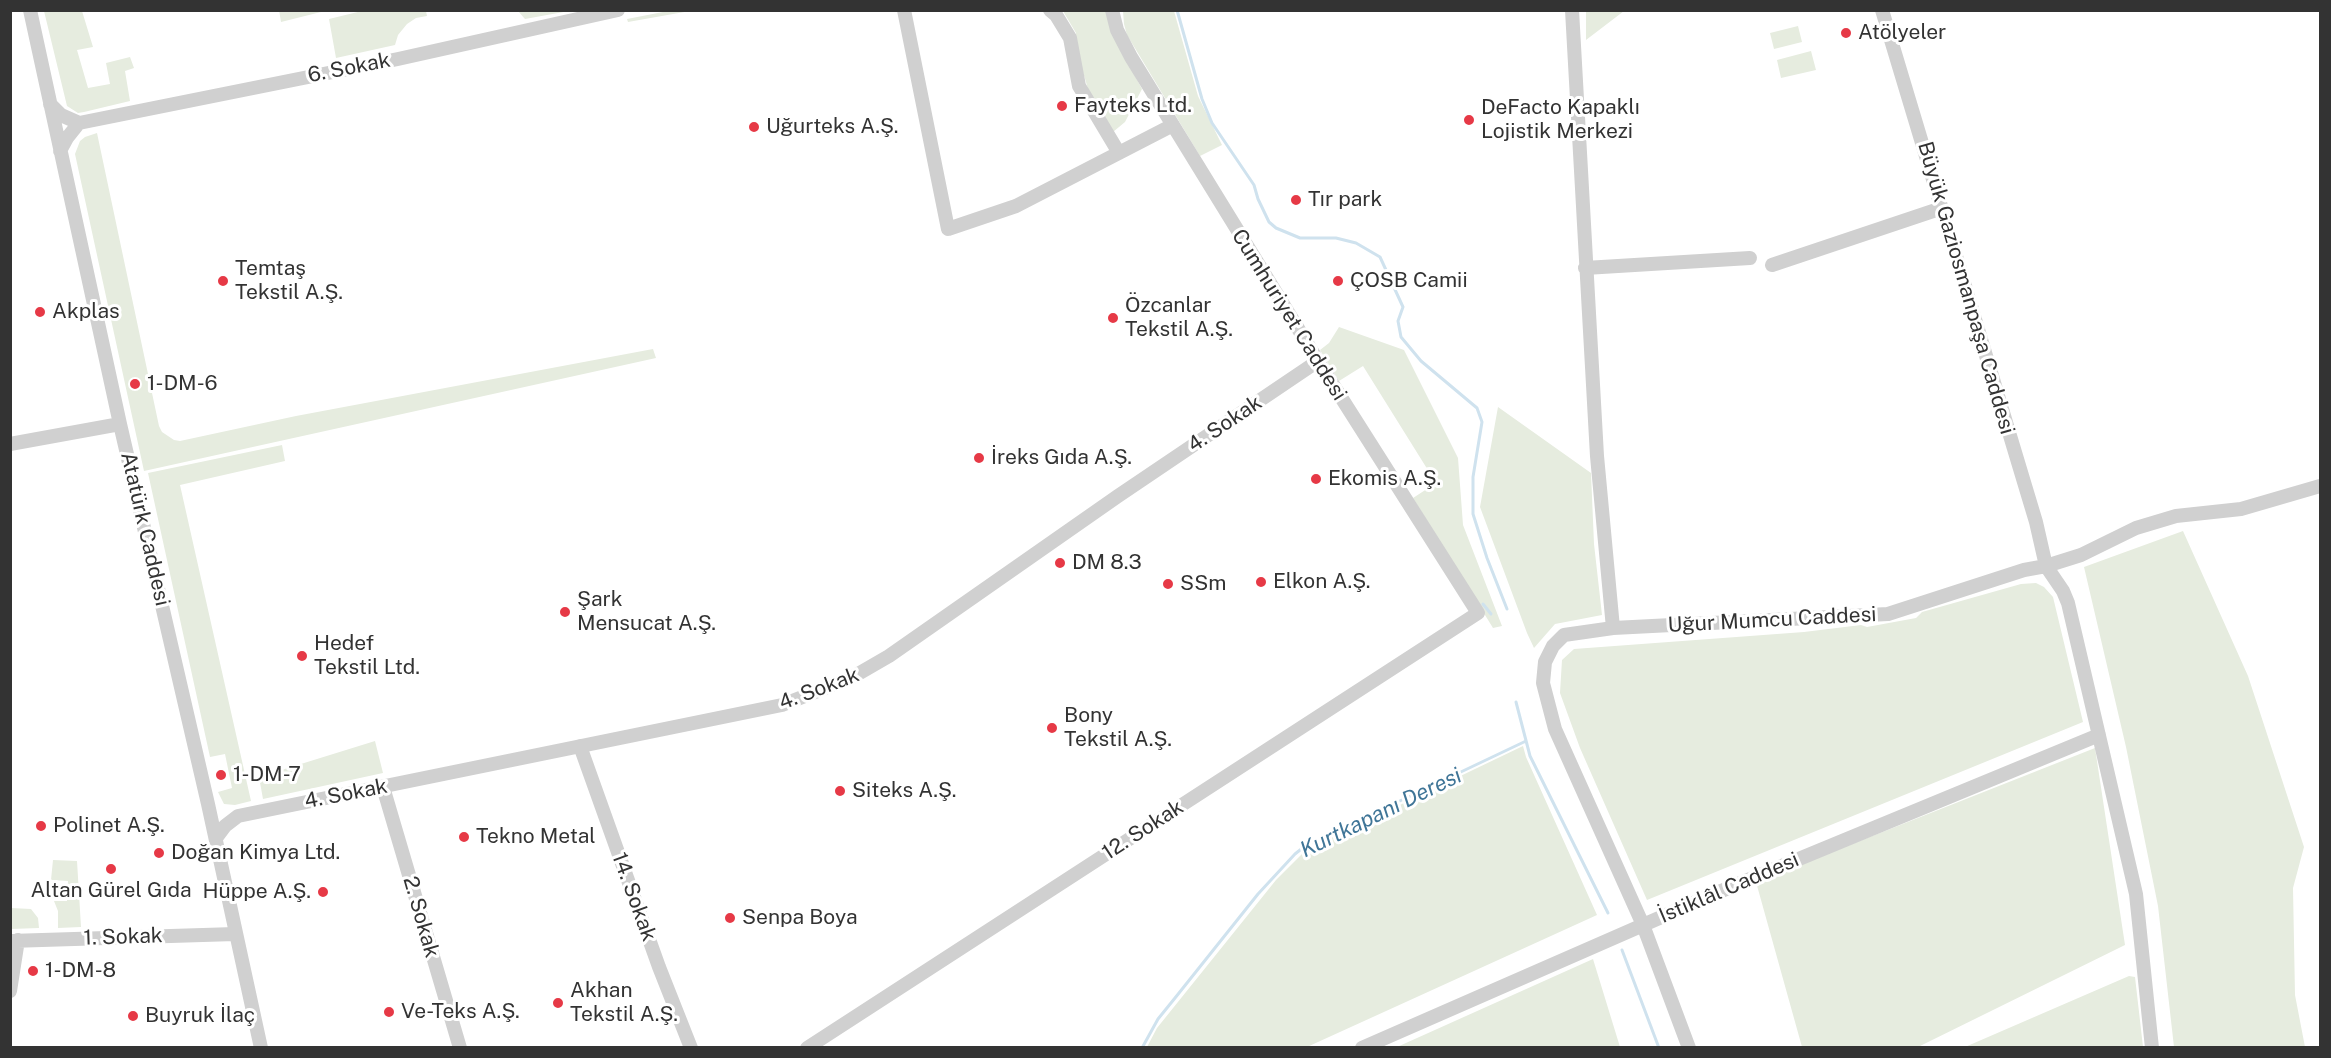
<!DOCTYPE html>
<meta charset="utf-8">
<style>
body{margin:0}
#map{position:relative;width:2331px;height:1058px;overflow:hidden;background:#fff;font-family:"Public Sans",sans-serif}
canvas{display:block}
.frame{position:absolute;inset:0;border:12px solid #333;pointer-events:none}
</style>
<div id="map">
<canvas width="2331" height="1058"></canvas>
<div class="frame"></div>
</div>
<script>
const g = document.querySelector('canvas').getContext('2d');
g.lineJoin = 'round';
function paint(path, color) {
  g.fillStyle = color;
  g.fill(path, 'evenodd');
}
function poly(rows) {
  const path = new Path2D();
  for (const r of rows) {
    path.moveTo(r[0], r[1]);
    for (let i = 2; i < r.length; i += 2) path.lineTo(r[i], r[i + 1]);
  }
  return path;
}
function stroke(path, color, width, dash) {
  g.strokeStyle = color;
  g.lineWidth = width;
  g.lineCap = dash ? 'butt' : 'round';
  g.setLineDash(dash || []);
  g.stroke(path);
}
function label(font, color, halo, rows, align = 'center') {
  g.font = font + ' "Public Sans",sans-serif';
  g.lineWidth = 6;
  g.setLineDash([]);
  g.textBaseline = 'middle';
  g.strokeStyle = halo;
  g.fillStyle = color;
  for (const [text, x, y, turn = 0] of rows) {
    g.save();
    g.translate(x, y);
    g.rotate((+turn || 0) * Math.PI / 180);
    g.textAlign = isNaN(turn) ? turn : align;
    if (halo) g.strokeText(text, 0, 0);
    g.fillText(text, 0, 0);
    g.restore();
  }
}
paint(poly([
 [279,10,325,10,325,11,281,22],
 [366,10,426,11,427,16,416,18,407,24,398,35,395,45,336,58,329,19],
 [44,11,82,11,93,47,77,50,88,88,110,84,106,63,130,57,134,68,125,71,130,101,84,112,78,113,67,106],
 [518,11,569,11,525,19],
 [668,11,690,11,628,22,627,19],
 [1063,11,1107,11,1111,31,1142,89,1125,122,1113,132,1089,92,1075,46,1076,33],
 [1123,11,1174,11,1198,96,1222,145,1200,156,1127,35,1124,24],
 [1586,11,1586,10,1624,11,1586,40],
 [1798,26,1802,42,1774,49,1770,33],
 [1811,51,1816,70,1781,78,1777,60],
 [97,133,159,426,162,432,174,440,180,441,296,416,653,349,656,358,144,471,75,154,80,141,85,137],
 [1339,327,1404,350,1458,458,1463,525,1502,626,1493,628,1413,498,1436,483,1363,366,1339,381,1320,350,1329,343],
 [1498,407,1591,473,1594,544,1602,615,1555,624,1534,648,1527,633,1480,507],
 [282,445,285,461,180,485,251,801,235,805,224,804,218,792,232,788,225,754,210,757,148,473],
 [2183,531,2248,676,2304,847,2293,888,2295,995,2305,1047,2174,1047,2158,906,2126,747,2084,567],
 [2036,583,2044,587,2053,597,2083,722,1647,900,1580,748,1560,693,1562,660,1574,649,1804,632,1861,625,1867,627,1916,618,1922,612,2021,584],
 [375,741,383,773,263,799,259,777],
 [1523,746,1526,757,1597,915,1307,1047,1147,1047,1157,1028,1276,880,1306,850],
 [2095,748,2125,945,1918,1047,1802,1047,1756,882],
 [53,860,77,861,81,927,58,928,58,911,54,901,67,901,68,881,51,880],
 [11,908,31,909,38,918,39,928,11,929],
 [1593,959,1620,1047,1397,1047],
 [2129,976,2135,977,2143,1047,1965,1047]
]), '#e6ecdf');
stroke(poly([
 [1177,10,1202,99,1212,123,1254,185,1258,199,1269,222,1276,228,1300,238,1336,238,1356,243,1380,257,1403,307,1398,321,1401,337,1421,361,1477,408,1482,422,1473,477,1473,514,1487,558,1507,609],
 [1483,604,1491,614],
 [1516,702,1530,756,1608,913],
 [1622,950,1659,1048],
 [1142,1048,1158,1019,1175,998,1258,894,1295,854,1305,846,1526,741]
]), '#cfe2ee', 3);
stroke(poly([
 [30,10,120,424,208,804,261,1048],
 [904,10,948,229,1016,206,1173,125],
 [1050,10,1056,15,1070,38,1079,86,1119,153],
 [1572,10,1597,456,1613,628],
 [1882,10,2036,522,2046,566,2081,555,2136,528,2176,516,2241,509,2320,486],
 [50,104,61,115,79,123,67,138,60,151],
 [79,123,398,59,618,10],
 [1772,265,1942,208],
 [1585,268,1750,258],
 [10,444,120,424],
 [580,746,659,967,691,1048],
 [383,787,460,1048],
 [216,838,225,826,238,816,782,705,851,678,889,656,1118,496,1318,361],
 [10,941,235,934],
 [10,991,18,940],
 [807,1048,1478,613,1318,361,1131,57,1117,30,1112,10],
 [1362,1048,1714,894,2099,735],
 [1689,1048,1643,925,1555,729,1543,683,1545,662,1553,646,1564,635,1613,628,1888,614,2024,570,2046,566,2063,591,2068,603,2136,894,2152,1048]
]), '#d0d0d0', 14);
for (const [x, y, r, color] of [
 [1846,33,6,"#e63946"],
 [1062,106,6,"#e63946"],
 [1469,120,6,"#e63946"],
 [754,127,6,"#e63946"],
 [1296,200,6,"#e63946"],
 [223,281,6,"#e63946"],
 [1338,281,6,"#e63946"],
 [40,312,6,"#e63946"],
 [1113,318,6,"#e63946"],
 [135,384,6,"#e63946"],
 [979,458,6,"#e63946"],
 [1316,479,6,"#e63946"],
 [1060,563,6,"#e63946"],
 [1261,582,6,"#e63946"],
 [1168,584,6,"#e63946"],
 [565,612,6,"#e63946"],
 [302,656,6,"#e63946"],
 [1052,728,6,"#e63946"],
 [221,775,6,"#e63946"],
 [840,791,6,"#e63946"],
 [41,826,6,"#e63946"],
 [464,837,6,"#e63946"],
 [159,853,6,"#e63946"],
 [111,869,6,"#e63946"],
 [323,892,6,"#e63946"],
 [730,918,6,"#e63946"],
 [33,971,6,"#e63946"],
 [558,1003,6,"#e63946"],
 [389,1012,6,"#e63946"],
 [133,1016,6,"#e63946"]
]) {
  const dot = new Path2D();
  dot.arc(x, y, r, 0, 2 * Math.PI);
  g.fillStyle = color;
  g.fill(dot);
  stroke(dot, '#fff', 2);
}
label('21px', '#333', '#fff', [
 ["Atölyeler",1858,33],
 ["Fayteks Ltd.",1074,106],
 ["DeFacto Kapaklı",1481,108],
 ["Lojistik Merkezi",1481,132],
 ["Uğurteks A.Ş.",766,127],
 ["Tır park",1308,200],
 ["Temtaş",235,269],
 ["Tekstil A.Ş.",235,293],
 ["ÇOSB Camii",1350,281],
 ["Özcanlar",1125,306],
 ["Tekstil A.Ş.",1125,330],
 ["Akplas",52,312],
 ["1-DM-6",147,384],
 ["İreks Gıda A.Ş.",991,458],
 ["Ekomis A.Ş.",1328,479],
 ["DM 8.3",1072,563],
 ["Elkon A.Ş.",1273,582],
 ["SSm",1180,584],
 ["Şark",577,600],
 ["Mensucat A.Ş.",577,624],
 ["Hedef",314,644],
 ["Tekstil Ltd.",314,668],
 ["Bony",1064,716],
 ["Tekstil A.Ş.",1064,740],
 ["1-DM-7",233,775],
 ["Siteks A.Ş.",852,791],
 ["Polinet A.Ş.",53,826],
 ["Tekno Metal",476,837],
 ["Doğan Kimya Ltd.",171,853],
 ["Altan Gürel Gıda",111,891,"center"],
 ["Hüppe A.Ş.",311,892,"right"],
 ["Senpa Boya",742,918],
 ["1-DM-8",45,971],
 ["Akhan",570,991],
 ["Tekstil A.Ş.",570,1015],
 ["Ve-Teks A.Ş.",401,1012],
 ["Buyruk İlaç",145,1016]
], 'left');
label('21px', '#333', '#fff', [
 ["6. Sokak",349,68,-11],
 ["Büyük Gaziosmanpaşa Caddesi",1966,288,74],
 ["Cumhuriyet Caddesi",1289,315,58],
 ["4. Sokak",1225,424,-34],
 ["Atatürk Caddesi",145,529,77],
 ["Uğur Mumcu Caddesi",1772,620,-3],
 ["4. Sokak",819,689,-21],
 ["4. Sokak",346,794,-11],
 ["12. Sokak",1143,830,-33],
 ["İstiklâl Caddesi",1729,888,-23],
 ["14. Sokak",634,897,70],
 ["2. Sokak",421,917,74],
 ["1. Sokak",123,937,-2]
]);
label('italic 22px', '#3f7597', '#fff', [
 ["Kurtkapanı Deresi",1381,813,-26]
]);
</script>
